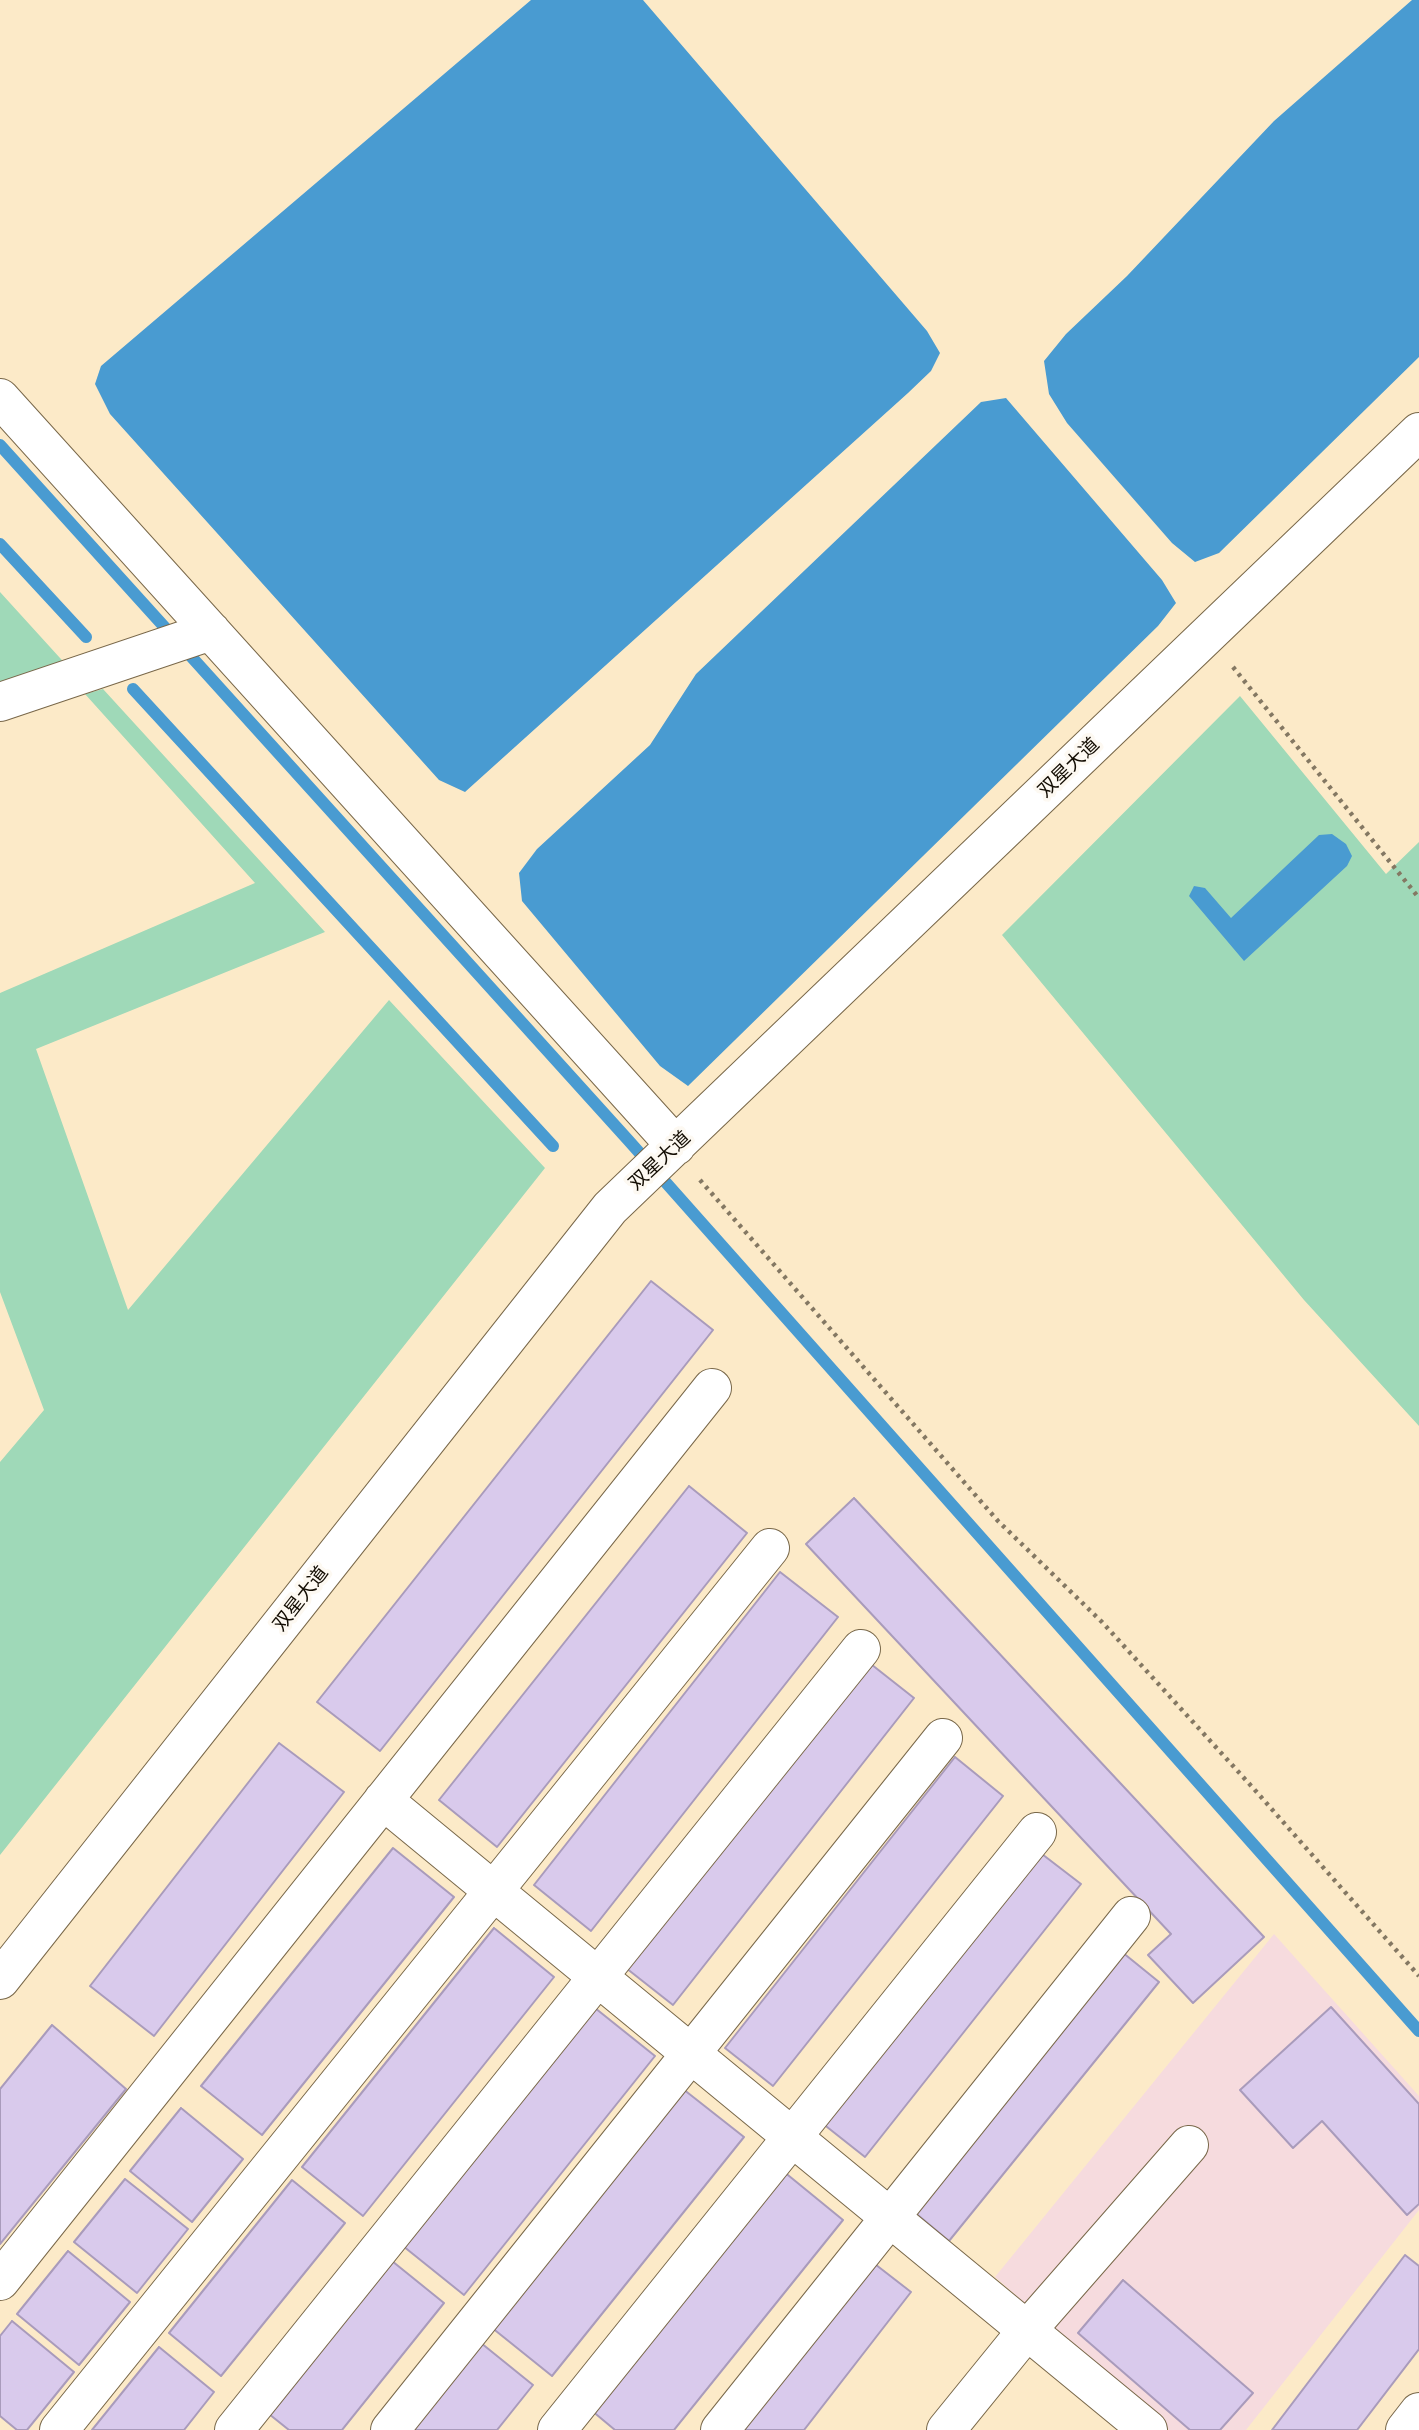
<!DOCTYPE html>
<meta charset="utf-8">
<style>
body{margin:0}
canvas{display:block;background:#fceac8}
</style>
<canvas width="1419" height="2430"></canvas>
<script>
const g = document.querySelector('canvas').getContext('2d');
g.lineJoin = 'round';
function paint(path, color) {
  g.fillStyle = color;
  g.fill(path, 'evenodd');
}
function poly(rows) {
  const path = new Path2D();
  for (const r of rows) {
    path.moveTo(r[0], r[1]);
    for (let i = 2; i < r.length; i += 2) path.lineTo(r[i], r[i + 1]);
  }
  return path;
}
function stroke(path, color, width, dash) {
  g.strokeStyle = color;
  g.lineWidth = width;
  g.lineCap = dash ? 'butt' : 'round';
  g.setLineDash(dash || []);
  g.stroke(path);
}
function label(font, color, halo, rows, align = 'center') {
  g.font = font + ' "PT Sans","Noto Sans SC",sans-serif';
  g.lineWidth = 7;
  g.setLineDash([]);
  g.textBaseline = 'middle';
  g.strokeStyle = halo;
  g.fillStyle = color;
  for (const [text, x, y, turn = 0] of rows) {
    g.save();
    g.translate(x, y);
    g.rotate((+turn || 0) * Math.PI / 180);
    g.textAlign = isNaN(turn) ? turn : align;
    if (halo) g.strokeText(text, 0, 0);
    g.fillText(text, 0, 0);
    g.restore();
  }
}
paint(poly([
 [1274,1934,1419,2096,1419,2210,1246,2430,1169,2430,995,2277]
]), '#f6dbde');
paint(poly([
 [0,592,70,669,0,691],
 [103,689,325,932,36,1049,128,1310,389,1000,545,1168,0,1855,0,1462,44,1410,0,1292,0,993,255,883,85,694],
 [1240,696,1386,874,1419,842,1419,1426,1304,1300,1002,935]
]), '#9fd9b8');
paint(poly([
 [531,0,643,0,927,331,940,353,931,371,908,393,465,792,439,780,110,414,95,384,101,366],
 [1412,0,1419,0,1419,357,1219,553,1195,562,1172,543,1067,423,1049,394,1044,361,1066,334,1127,276,1274,121],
 [1006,398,1162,580,1176,603,1158,626,688,1086,660,1066,522,901,519,873,537,849,650,745,696,674,981,402],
 [1332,834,1346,844,1352,856,1347,866,1244,961,1189,896,1194,886,1205,888,1231,918,1319,835]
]), '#499bd1');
stroke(poly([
 [0,445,629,1141,1419,2031],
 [0,544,86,637],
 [133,689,553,1146]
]), '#499bd1', 12);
const building = poly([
 [651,1281,713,1330,380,1751,317,1702,651,1281],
 [689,1486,747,1533,497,1847,439,1800,689,1486],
 [854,1498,1264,1937,1193,2003,1148,1955,1171,1934,806,1544,854,1498],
 [780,1572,838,1617,591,1931,534,1885,780,1572],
 [867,1661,914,1698,673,2005,626,1968,867,1661],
 [279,1743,344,1792,154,2036,90,1986,279,1743],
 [955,1757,1003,1796,773,2086,725,2048,955,1757],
 [393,1848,454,1897,262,2135,201,2086,393,1848],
 [1038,1851,1081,1884,865,2157,822,2123,1038,1851],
 [494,1928,554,1977,363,2216,302,2167,494,1928],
 [1122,1952,1159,1982,949,2241,913,2211,1122,1952],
 [1331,2007,1419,2104,1419,2204,1407,2215,1322,2121,1293,2148,1240,2090,1331,2007],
 [595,2008,655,2056,464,2295,403,2246,595,2008],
 [52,2025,126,2089,0,2244,0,2089,52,2025],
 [683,2089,744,2137,552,2376,491,2327,683,2089],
 [181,2108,243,2159,192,2222,130,2171,181,2108],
 [783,2171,843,2220,674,2430,615,2430,591,2410,783,2171],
 [125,2179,188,2229,137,2293,74,2242,125,2179],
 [292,2180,345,2223,221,2376,169,2333,292,2180],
 [68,2251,130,2302,79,2365,17,2314,68,2251],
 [1405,2255,1419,2266,1419,2349,1357,2430,1272,2430,1405,2255],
 [392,2261,444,2303,342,2430,289,2430,269,2414,392,2261],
 [871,2261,911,2292,804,2430,740,2430,871,2261],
 [1123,2280,1253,2393,1220,2430,1190,2430,1078,2333,1123,2280],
 [12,2321,74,2372,27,2430,17,2430,0,2416,0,2336,12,2321],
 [481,2343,533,2385,497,2430,410,2430,481,2343],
 [159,2347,214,2392,184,2430,92,2430,159,2347]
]);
paint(building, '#d9caec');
stroke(building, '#a99bbb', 2);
const minor = poly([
 [0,398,676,1146],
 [0,702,211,631],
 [383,1800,1148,2430],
 [0,1980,610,1208,1419,432],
 [0,2281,712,1388],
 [59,2430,770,1548],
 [234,2430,861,1649],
 [390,2430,943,1738],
 [557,2430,1037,1832],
 [720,2430,1131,1916],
 [946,2430,1028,2329,1189,2145],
 [1405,2430,1419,2412]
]);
stroke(minor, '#79684a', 40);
stroke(poly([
 [1233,667,1419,898],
 [700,1180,998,1521,1102,1622,1254,1789,1419,1976]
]), '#847863', 4.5, [3.5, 5]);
stroke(minor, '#fff', 38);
label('19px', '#120c02', '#fdf9f2', [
 ["双星大道",1069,768,-44],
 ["双星大道",660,1161,-43],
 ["双星大道",301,1599,-52]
]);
</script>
